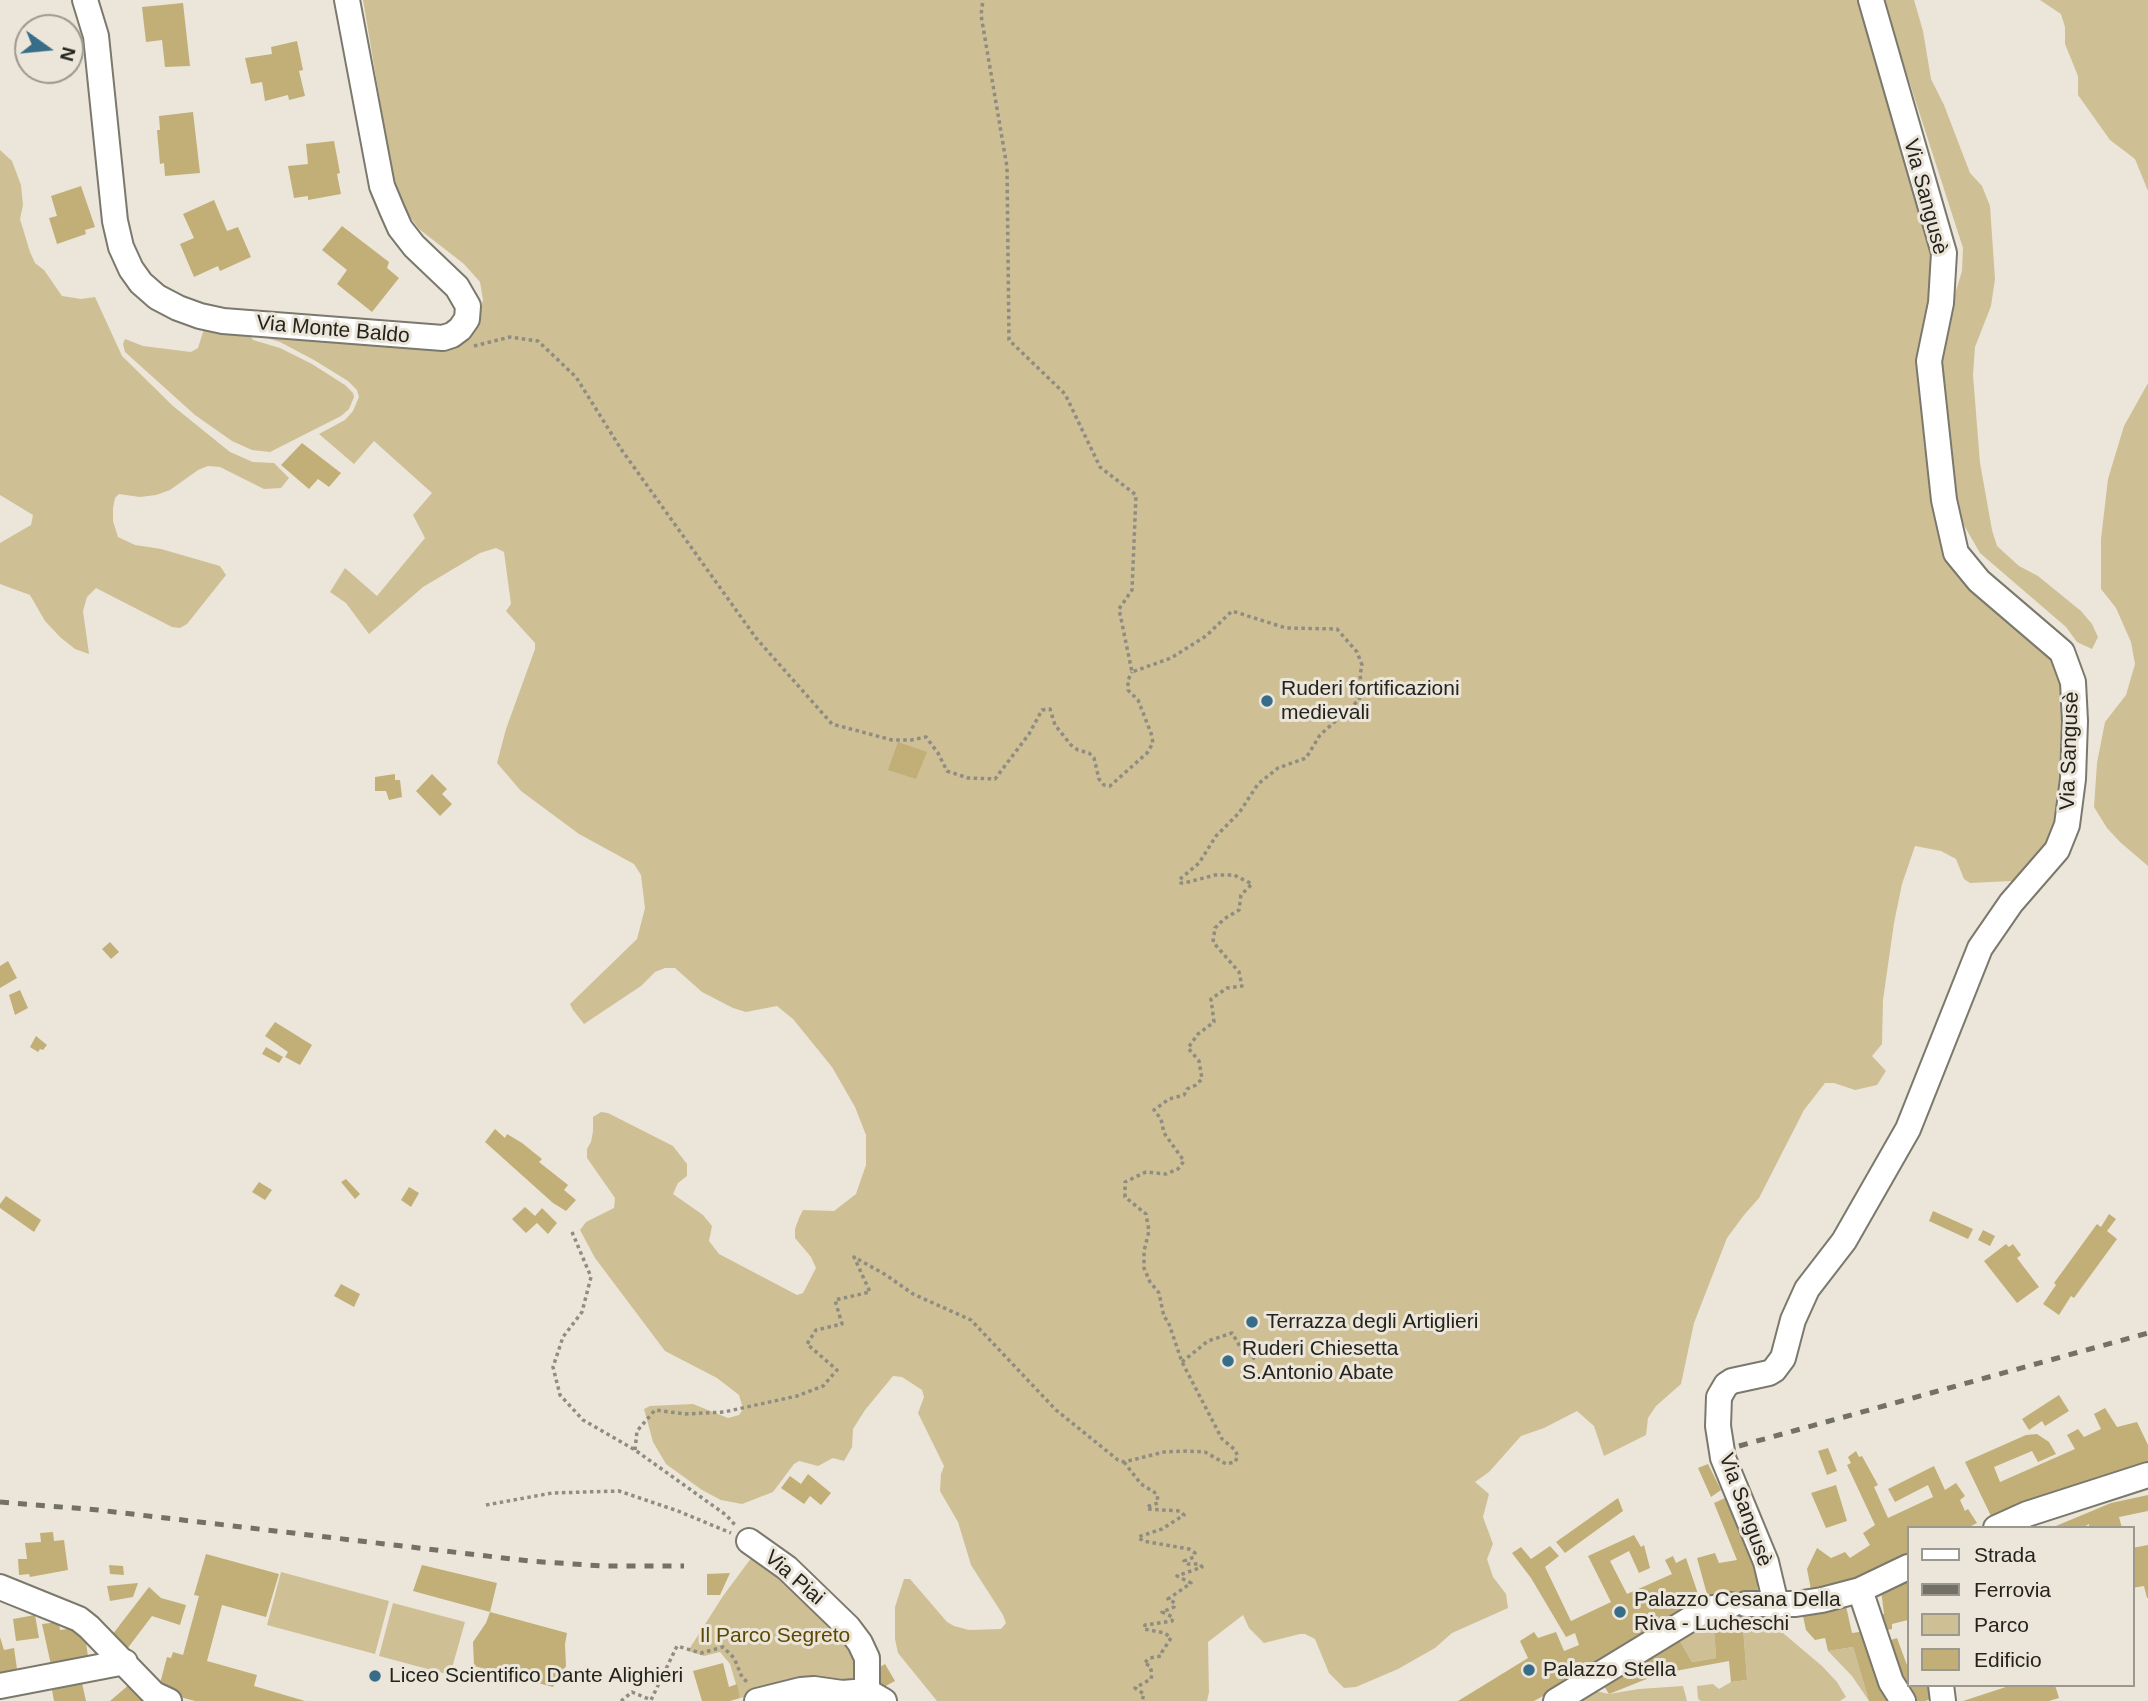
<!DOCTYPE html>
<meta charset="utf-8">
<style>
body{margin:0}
#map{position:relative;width:2148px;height:1701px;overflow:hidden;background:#ebe6d9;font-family:Helvetica,sans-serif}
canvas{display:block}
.legend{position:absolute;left:1907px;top:1526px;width:228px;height:161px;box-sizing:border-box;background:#ebe6d9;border:2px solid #9b988e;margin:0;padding:9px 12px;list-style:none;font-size:21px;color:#24231e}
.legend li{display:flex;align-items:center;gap:14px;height:35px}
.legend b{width:35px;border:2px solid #9b988e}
.north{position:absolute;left:14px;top:14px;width:70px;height:70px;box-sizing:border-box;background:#ebe6d9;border:2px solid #9b988e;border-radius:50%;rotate:105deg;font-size:19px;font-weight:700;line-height:28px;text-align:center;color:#24231e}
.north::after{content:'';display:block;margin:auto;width:24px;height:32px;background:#386d89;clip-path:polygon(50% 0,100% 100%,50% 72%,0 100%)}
</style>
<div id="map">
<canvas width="2148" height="1701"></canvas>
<ul class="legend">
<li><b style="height:9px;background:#fff"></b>Strada</li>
<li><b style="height:9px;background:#737068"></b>Ferrovia</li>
<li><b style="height:19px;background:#cebf95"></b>Parco</li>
<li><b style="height:19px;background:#c1af77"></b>Edificio</li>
</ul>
<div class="north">N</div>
</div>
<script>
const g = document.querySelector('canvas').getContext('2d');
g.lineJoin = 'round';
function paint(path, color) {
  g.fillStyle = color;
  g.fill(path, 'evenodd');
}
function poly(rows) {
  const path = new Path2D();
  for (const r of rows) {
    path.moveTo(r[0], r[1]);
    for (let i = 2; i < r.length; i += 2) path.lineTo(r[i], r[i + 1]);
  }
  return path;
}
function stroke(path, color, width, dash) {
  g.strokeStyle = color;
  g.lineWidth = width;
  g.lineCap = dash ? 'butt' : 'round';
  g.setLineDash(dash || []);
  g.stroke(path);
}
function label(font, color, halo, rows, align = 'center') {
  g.font = font + ' Helvetica,sans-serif';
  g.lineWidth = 6;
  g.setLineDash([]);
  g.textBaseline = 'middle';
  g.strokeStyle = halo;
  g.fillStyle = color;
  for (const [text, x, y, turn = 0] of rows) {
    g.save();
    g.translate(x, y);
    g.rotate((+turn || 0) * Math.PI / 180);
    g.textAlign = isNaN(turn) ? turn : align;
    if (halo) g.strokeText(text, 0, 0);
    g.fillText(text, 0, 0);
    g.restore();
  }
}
paint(poly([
 [363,0,1874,0,1944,220,1931,358,1957,531,1973,559,2060,633,2067,643,2073,820,2031,880,1970,883,1964,879,1956,859,1941,851,1915,846,1902,884,1894,923,1883,1000,1882,1044,1872,1056,1886,1071,1877,1085,1855,1090,1834,1083,1825,1083,1804,1110,1759,1198,1744,1215,1727,1238,1694,1323,1681,1384,1656,1406,1648,1418,1646,1435,1604,1456,1594,1426,1577,1411,1544,1428,1521,1436,1489,1472,1475,1482,1489,1494,1483,1517,1493,1544,1487,1559,1493,1577,1506,1594,1508,1608,1452,1633,1435,1648,1398,1669,1356,1687,1344,1688,1329,1673,1315,1639,1305,1634,1300,1634,1264,1643,1249,1628,1243,1615,1208,1642,1209,1692,1207,1701,937,1701,898,1653,895,1639,895,1607,904,1579,910,1579,947,1622,954,1626,969,1630,1001,1629,1006,1623,1003,1615,971,1565,958,1522,940,1491,941,1474,944,1466,918,1413,924,1397,922,1390,902,1377,893,1376,865,1410,853,1429,852,1447,844,1461,833,1458,818,1466,799,1461,794,1464,773,1492,742,1504,721,1500,702,1490,666,1464,653,1442,644,1409,650,1406,693,1404,728,1418,739,1415,743,1409,739,1395,717,1378,665,1351,595,1258,580,1230,586,1222,614,1208,615,1198,587,1158,587,1149,591,1142,593,1131,593,1117,601,1112,608,1113,673,1146,687,1164,687,1176,678,1183,673,1194,703,1215,712,1226,709,1241,719,1254,797,1295,803,1293,816,1268,811,1257,795,1238,795,1229,799,1218,803,1210,834,1211,856,1194,866,1165,866,1135,855,1107,832,1067,793,1019,777,1006,746,1012,733,1008,702,992,675,968,665,968,655,972,641,986,584,1024,573,1010,570,1004,637,939,645,908,641,875,634,864,579,834,521,791,497,763,506,729,535,649,535,643,506,611,511,604,504,552,496,548,480,553,423,587,369,634,346,603,330,592,345,568,377,596,425,538,413,515,432,493,374,441,354,464,319,434,345,420,353,411,359,397,357,390,348,381,314,360,280,342,257,335,459,345,474,333,483,300,480,282,464,264,419,229,403,207,394,184],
 [1883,0,1914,0,1923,31,1931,79,1944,105,1970,173,1982,186,1990,206,1995,279,1991,306,1975,347,1973,375,1980,463,1992,530,1997,546,2019,566,2038,576,2081,611,2092,624,2098,637,2092,649,2077,642,2066,627,1980,553,1965,527,1957,509,1938,382,1947,320,1962,271,1963,248],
 [2040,0,2148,0,2148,191,2135,159,2110,140,2078,95,2078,76,2065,44,2065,27,2061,14],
 [0,150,12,161,21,185,23,205,20,219,30,252,35,263,44,270,62,296,81,299,95,297,122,356,173,406,230,452,253,462,274,463,289,478,281,488,264,489,220,467,208,466,198,470,170,490,156,495,140,497,119,494,115,498,113,508,113,521,118,537,135,545,161,549,220,566,226,575,187,624,180,628,172,627,96,588,87,597,83,611,89,654,75,649,60,637,45,621,30,595,0,584,0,543,31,525,33,515,0,495],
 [205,326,246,330,253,340,280,348,312,364,345,385,353,393,354,397,349,409,341,416,270,452,252,450,232,441,195,415,125,352,123,344,125,339,143,346,191,352,198,348],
 [2148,383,2148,866,2120,842,2107,828,2094,807,2097,763,2105,722,2126,695,2135,664,2131,642,2116,608,2101,589,2101,539,2108,479,2124,426],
 [755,1553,861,1651,856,1682,801,1685,740,1698,730,1664,720,1652,704,1656,688,1651,723,1596],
 [281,1572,389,1601,375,1654,267,1625],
 [393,1603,465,1622,450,1675,379,1656],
 [1742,1613,1747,1613,1748,1624,1770,1622,1822,1666,1837,1682,1846,1697,1840,1701,1701,1701,1698,1699,1697,1686,1713,1684,1719,1689,1731,1682,1747,1680],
 [1713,1616,1716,1658,1692,1662,1677,1636],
 [1853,1647,1869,1701,1852,1676,1828,1651],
 [1683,1686,1687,1701,1577,1701,1596,1691,1609,1694,1639,1689]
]), '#cebf95');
paint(poly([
 [183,3,190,66,165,67,162,40,146,42,142,7],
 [297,41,303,70,299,71,305,96,289,100,288,95,265,101,262,82,251,84,245,58,272,54,271,47],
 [193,112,200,173,165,176,164,163,160,164,157,130,160,130,159,116],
 [334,141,340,173,337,174,341,194,308,200,308,196,294,198,288,166,308,164,306,144],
 [81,186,95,227,85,230,86,234,57,244,49,218,57,216,51,196],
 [214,200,227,231,238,227,251,257,220,271,218,266,194,277,180,244,194,238,183,214],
 [342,226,389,262,387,268,399,278,372,312,337,284,347,270,322,250],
 [302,443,341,473,329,487,318,479,309,489,281,465],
 [898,742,927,752,916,779,888,770],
 [395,774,395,780,400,780,402,797,389,800,386,791,375,791,375,777],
 [432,774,447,789,442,794,452,804,440,816,416,791],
 [110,942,119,952,111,959,102,949],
 [8,961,17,978,0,988,0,966],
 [20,990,28,1008,15,1015,9,995],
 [275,1022,312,1045,300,1065,285,1057,288,1052,265,1036],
 [36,1036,47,1045,43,1050,40,1049,38,1052,30,1047],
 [266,1047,283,1057,279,1063,262,1054],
 [495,1129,505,1138,507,1134,522,1143,542,1159,539,1162,568,1185,564,1190,576,1200,566,1211,553,1203,485,1142],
 [346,1179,360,1194,355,1199,341,1182],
 [259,1182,272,1190,265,1200,252,1192],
 [409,1187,419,1193,411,1207,401,1200],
 [6,1196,41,1220,34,1232,0,1208,0,1204],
 [525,1207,535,1216,542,1208,557,1223,548,1234,537,1223,526,1233,512,1219],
 [1933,1211,1973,1229,1968,1239,1929,1221],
 [2109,1214,2116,1219,2107,1231,2117,1239,2074,1298,2071,1296,2059,1315,2043,1304,2056,1285,2054,1283,2097,1224,2101,1227],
 [1983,1230,1995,1236,1990,1246,1978,1240],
 [2006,1244,2009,1247,2013,1244,2021,1255,2017,1258,2039,1287,2017,1303,1984,1261],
 [341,1284,360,1294,354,1307,334,1296],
 [2059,1395,2069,1411,2045,1426,2042,1421,2029,1430,2022,1419],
 [2105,1408,2117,1427,2137,1422,2148,1445,2148,1461,1991,1516,1965,1462,2026,1435,2037,1434,2049,1442,2056,1454,2038,1462,2032,1451,1994,1467,2000,1482,2075,1449,2067,1435,2078,1429,2084,1437,2101,1429,2094,1414],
 [1828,1448,1837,1471,1827,1475,1818,1451],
 [1856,1451,1859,1457,1862,1456,1878,1485,1874,1487,1888,1518,1933,1497,1928,1485,1895,1502,1888,1489,1934,1466,1945,1490,1956,1483,1965,1496,1960,1500,1965,1511,1968,1509,1977,1523,1967,1528,1908,1528,1908,1556,1860,1580,1812,1595,1807,1569,1817,1548,1831,1558,1845,1552,1850,1558,1870,1545,1863,1533,1875,1525,1847,1465,1851,1463,1848,1457],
 [1708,1464,1721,1490,1711,1497,1698,1468],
 [808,1474,831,1493,821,1505,810,1496,804,1504,781,1488,790,1476,801,1484],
 [1836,1485,1847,1521,1826,1528,1811,1493],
 [2148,1495,2148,1511,2119,1517,2122,1528,2089,1528,2089,1524,2082,1528,2051,1528,2111,1503],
 [1618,1498,1623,1511,1565,1553,1556,1542],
 [1725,1498,1728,1505,1736,1501,1756,1546,1758,1595,1742,1613,1747,1680,1731,1682,1729,1661,1659,1674,1609,1694,1604,1686,1677,1636,1692,1662,1716,1658,1713,1616,1697,1558,1715,1553,1719,1563,1737,1560,1714,1503],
 [53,1532,54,1541,64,1540,68,1570,30,1577,29,1574,19,1575,18,1559,27,1559,25,1543,41,1542,40,1533],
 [1634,1535,1641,1547,1644,1545,1650,1568,1639,1573,1629,1551,1610,1561,1627,1594,1672,1574,1665,1560,1673,1556,1676,1563,1686,1558,1702,1606,1579,1671,1581,1675,1534,1701,1458,1701,1528,1658,1520,1641,1534,1632,1538,1638,1556,1632,1564,1651,1579,1645,1575,1633,1566,1637,1531,1578,1512,1553,1521,1547,1531,1559,1550,1546,1559,1556,1545,1567,1571,1621,1611,1602,1588,1556],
 [2148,1545,2148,1598,2147,1598,2144,1586,2132,1588,2132,1548],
 [206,1554,279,1574,266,1617,222,1605,207,1661,257,1675,254,1686,305,1701,195,1701,158,1691,167,1657,171,1658,173,1652,183,1655,199,1596,194,1595],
 [109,1565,123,1566,124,1575,110,1574],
 [422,1565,497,1583,490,1612,413,1591],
 [730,1573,720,1595,707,1595,707,1574],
 [1908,1580,1908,1620,1892,1624,1892,1629,1879,1632,1874,1616,1884,1614,1881,1590],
 [138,1583,133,1597,110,1601,107,1586],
 [149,1587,161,1598,186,1605,180,1625,152,1616,124,1653,109,1639],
 [1846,1606,1852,1633,1866,1631,1890,1701,1869,1701,1853,1647,1828,1651,1825,1638,1815,1640,1806,1630,1803,1616],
 [490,1612,567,1633,565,1644,566,1666,553,1687,474,1666,473,1642,486,1623],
 [35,1615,39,1638,16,1641,13,1619],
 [59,1622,60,1630,75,1628,85,1635,88,1657,51,1665,42,1624],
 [0,1637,4,1650,14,1648,17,1669,0,1673],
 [1897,1638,1908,1668,1908,1685,1937,1685,1937,1697,1925,1701,1912,1701,1882,1643],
 [723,1663,729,1687,737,1684,740,1698,730,1701,702,1701,693,1671],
 [885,1664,895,1681,882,1688,873,1671],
 [82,1683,86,1701,54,1701,52,1690],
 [131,1683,148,1701,110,1701],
 [2012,1685,2055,1685,2059,1698,2049,1701,1963,1701]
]), '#c1af77');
const minor = poly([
 [85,0,96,36,115,221,121,247,131,269,141,283,157,297,178,308,200,316,223,321,443,338,452,335,460,329,467,319,468,306,457,287,414,246,400,228,392,210,382,186,347,0],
 [1996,1528,2027,1514,2148,1475],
 [749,1541,787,1568,848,1627,860,1643,867,1658,867,1691],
 [0,1587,79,1619,89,1627,154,1694,169,1701],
 [1860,1590,1891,1682,1903,1701],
 [1746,1604,1796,1604,1822,1600,1860,1590,1908,1567],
 [1776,1604,1766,1562,1723,1458,1718,1426,1719,1397,1726,1385,1732,1381,1769,1373,1774,1370,1783,1358,1793,1320,1807,1289,1844,1241,1908,1129,1980,948,2011,903,2057,850,2067,825,2073,779,2075,721,2073,682,2062,652,1979,581,1956,553,1944,500,1929,361,1941,303,1944,253,1871,0],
 [1941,1685,1943,1701],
 [0,1686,125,1662],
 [757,1701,801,1690,814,1689,842,1693,867,1691,884,1701],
 [1556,1701,1707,1609,1731,1605]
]);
stroke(minor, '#7b786c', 28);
stroke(poly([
 [474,346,510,337,538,341,576,377,621,449,756,638,832,724,892,740,911,740,926,737,938,753,947,771,968,778,995,779,1029,734,1042,710,1050,709,1055,725,1071,745,1078,750,1089,753,1094,758,1099,779,1104,785,1110,786,1147,753,1153,743,1151,733,1138,700,1128,690,1128,680,1132,672],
 [572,1232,591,1277,582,1312,563,1337,553,1367,560,1395,583,1420,635,1450,726,1515,736,1526],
 [1182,1362,1208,1341,1232,1333,1242,1350,1255,1359],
 [635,1450,637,1431,655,1410,685,1414,724,1412,797,1396,823,1386,837,1370,807,1344,816,1330,842,1324,835,1300,870,1292,854,1257,886,1275,913,1294,971,1320,1056,1410,1118,1460,1124,1462,1164,1452,1187,1451,1205,1452,1226,1464,1235,1462,1238,1456,1234,1449,1222,1439,1182,1362,1168,1321,1164,1317,1159,1293,1150,1282,1144,1268,1144,1251,1149,1231,1146,1214,1125,1197,1125,1182,1146,1172,1166,1174,1178,1169,1184,1161,1164,1133,1161,1119,1154,1110,1169,1099,1184,1095,1187,1089,1196,1085,1202,1079,1199,1061,1188,1048,1198,1034,1214,1022,1211,999,1227,988,1242,986,1239,972,1213,942,1215,928,1224,919,1239,910,1241,895,1252,884,1234,875,1215,875,1188,882,1181,883,1179,880,1199,863,1216,836,1239,813,1258,784,1278,768,1306,758,1320,735,1359,700,1362,688,1360,675,1362,665,1357,652,1337,629,1286,628,1232,611,1206,636,1171,658,1132,672,1119,609,1132,590,1136,495,1100,467,1065,394,1009,340,1007,167,981,15,983,0],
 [1124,1462,1141,1484,1157,1494,1158,1503,1149,1506,1147,1509,1180,1511,1184,1515,1162,1529,1138,1537,1143,1541,1189,1549,1195,1553,1194,1557,1184,1561,1188,1564,1200,1564,1202,1567,1177,1576,1191,1583,1168,1599,1175,1603,1174,1607,1162,1612,1173,1617,1172,1621,1145,1625,1144,1629,1165,1633,1171,1638,1162,1652,1161,1656,1150,1658,1144,1663,1150,1666,1152,1674,1151,1679,1135,1688,1144,1694,1142,1701],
 [486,1505,552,1493,619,1491,678,1511,731,1533],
 [621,1701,632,1692,651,1700,677,1646,701,1653,723,1647,734,1658,742,1677,748,1683]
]), '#8f8c82', 3.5, [3.5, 3.5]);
stroke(minor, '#fff', 24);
stroke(poly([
 [1739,1446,2148,1333],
 [0,1502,98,1510,529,1561,602,1566,684,1566]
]), '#737068', 5, [9, 9]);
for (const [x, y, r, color] of [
 [1267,701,7,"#386d89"],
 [1252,1322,7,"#386d89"],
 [1228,1361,7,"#386d89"],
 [1620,1612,7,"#386d89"],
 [1529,1670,7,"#386d89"],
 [375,1676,7,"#386d89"]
]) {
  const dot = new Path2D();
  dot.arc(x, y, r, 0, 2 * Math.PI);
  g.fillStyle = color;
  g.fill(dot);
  stroke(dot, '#ebe6d9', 2.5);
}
label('21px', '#24231e', '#ebe6d9', [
 ["Via Sangusè",1925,197,75],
 ["Via Monte Baldo",333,330,5],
 ["Via Sangusè",2070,751,-88],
 ["Via Sangusè",1745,1510,70],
 ["Via Piai",794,1578,41]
]);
label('21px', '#24231e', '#ebe6d9', [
 ["Ruderi fortificazioni",1281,689],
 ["medievali",1281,713],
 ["Terrazza degli Artiglieri",1266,1322],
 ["Ruderi Chiesetta",1242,1349],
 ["S.Antonio Abate",1242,1373],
 ["Palazzo Cesana Della",1634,1600],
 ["Riva - Lucheschi",1634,1624],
 ["Palazzo Stella",1543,1670],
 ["Liceo Scientifico Dante Alighieri",389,1676]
], 'left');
label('21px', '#5c4800', '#ebe6d9', [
 ["Il Parco Segreto",775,1636]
]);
</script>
